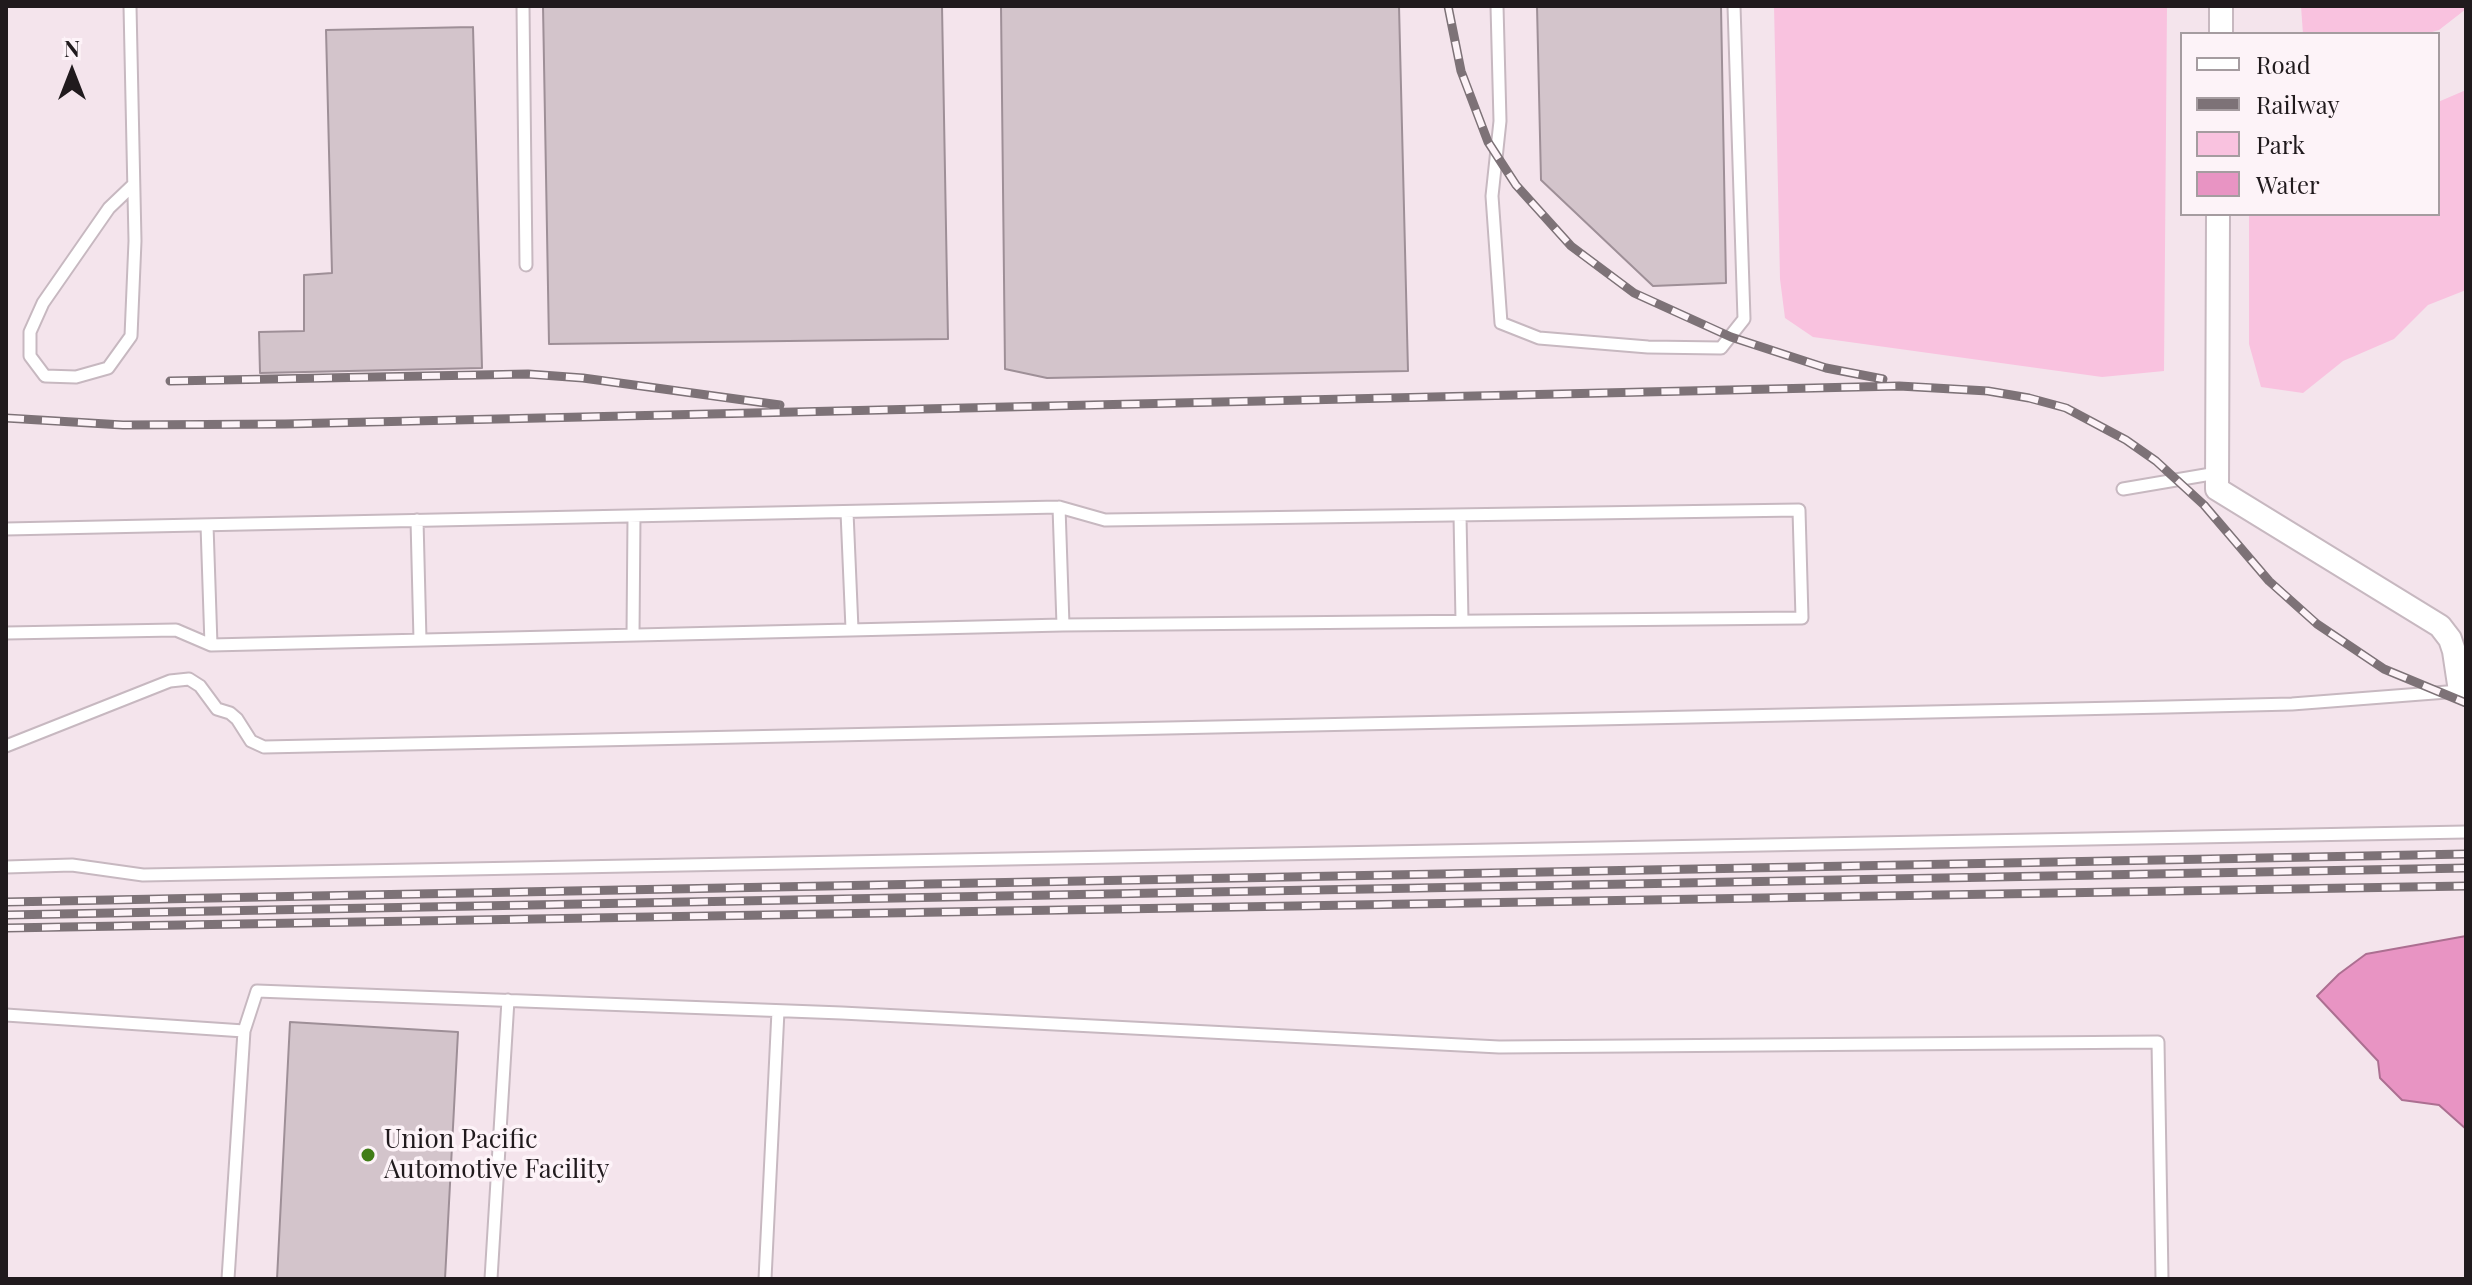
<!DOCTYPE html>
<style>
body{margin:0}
#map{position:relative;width:2472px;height:1285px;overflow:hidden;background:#f4e4ec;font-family:"Playfair Display",serif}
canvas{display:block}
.frame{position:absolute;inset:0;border:8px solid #201a1d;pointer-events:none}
.legend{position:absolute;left:2180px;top:32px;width:260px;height:184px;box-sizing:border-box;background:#fdf3f8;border:2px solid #a59ca0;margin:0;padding:10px 14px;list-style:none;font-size:24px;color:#201a1d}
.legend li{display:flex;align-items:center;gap:16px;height:40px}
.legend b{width:40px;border:2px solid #a59ca0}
.north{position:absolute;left:32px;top:32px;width:80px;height:80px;-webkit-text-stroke:6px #fdf3f8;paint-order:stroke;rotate:0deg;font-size:22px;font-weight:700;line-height:32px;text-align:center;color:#201a1d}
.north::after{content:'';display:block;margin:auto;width:28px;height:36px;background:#201a1d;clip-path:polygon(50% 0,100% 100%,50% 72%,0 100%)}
</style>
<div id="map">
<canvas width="2472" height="1285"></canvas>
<div class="frame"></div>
<ul class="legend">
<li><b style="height:10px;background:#fff"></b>Road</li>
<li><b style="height:10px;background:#7d7277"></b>Railway</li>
<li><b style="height:22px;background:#f9c2df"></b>Park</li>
<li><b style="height:22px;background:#e894c3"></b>Water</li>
</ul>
<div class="north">N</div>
</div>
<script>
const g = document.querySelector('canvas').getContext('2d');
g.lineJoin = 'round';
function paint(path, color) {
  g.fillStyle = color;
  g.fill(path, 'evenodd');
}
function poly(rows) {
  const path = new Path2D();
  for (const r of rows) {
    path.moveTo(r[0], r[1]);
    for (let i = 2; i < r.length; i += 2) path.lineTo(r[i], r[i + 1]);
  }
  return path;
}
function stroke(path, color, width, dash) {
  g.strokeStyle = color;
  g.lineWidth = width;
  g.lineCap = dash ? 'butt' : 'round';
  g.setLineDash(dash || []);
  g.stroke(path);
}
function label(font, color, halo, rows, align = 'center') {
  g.font = font + ' "Playfair Display",serif';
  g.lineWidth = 7;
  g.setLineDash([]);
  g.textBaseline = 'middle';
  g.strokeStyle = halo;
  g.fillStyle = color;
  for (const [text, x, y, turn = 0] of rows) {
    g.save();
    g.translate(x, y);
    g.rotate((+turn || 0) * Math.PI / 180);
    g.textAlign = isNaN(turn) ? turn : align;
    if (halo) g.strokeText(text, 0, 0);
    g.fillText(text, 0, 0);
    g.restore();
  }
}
paint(poly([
 [1774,6,2167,6,2164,371,2102,377,1813,337,1785,318,1780,279],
 [2301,6,2466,6,2466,9,2439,30,2425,34,2303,34],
 [2466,90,2466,290,2428,305,2394,339,2343,361,2303,393,2261,387,2249,344,2249,214,2438,214,2438,102]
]), '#f9c2df');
const water = poly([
 [2466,936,2466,1129,2439,1105,2402,1100,2380,1078,2378,1061,2317,996,2339,974,2366,954,2466,936]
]);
paint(water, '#e894c3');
stroke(water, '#ac6f91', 2);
const building = poly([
 [543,6,942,6,948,339,549,344,543,6],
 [1001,6,1399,6,1408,371,1047,378,1005,369,1001,6],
 [1537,6,1721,6,1726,283,1653,286,1541,180,1537,6],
 [473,27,482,368,260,373,259,332,304,331,304,275,332,273,326,30,473,27],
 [290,1022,458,1032,445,1279,277,1279,290,1022]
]);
paint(building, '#d3c4cb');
stroke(building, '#9e8f97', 2);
const service = poly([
 [130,6,135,241,131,336,108,368,76,377,45,376,30,356,30,332,43,303,109,208,132,186],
 [523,6,526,265],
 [1497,6,1500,121,1492,196,1501,323,1539,338,1648,347,1721,348,1744,319,1734,6],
 [2123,489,2217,473],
 [847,512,852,629],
 [1460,515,1462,621],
 [417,520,420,640],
 [207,525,211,645],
 [6,529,1059,507,1105,520,1799,510,1802,618,1063,625,1059,507],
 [6,633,176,630,211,645,1063,625],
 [633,635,634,516],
 [6,746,170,681,189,679,200,686,217,709,230,713,237,719,251,741,264,747,2167,707,2292,704,2460,691],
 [6,867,72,865,143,875,2466,832],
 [6,1015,244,1031,228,1279],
 [244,1031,257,991,842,1013,1499,1047,2158,1042,2162,1279],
 [491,1279,508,1000],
 [765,1279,778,1011]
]);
const minor = poly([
 [2221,34,2221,6],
 [2218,214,2217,489,2440,626,2450,639,2454,651,2460,691,2466,691]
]);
stroke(service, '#c7b8c0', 15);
stroke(minor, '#c7b8c0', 26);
stroke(service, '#fff', 11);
stroke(minor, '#fff', 22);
const rail = poly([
 [1448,6,1461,71,1488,142,1516,185,1571,246,1634,293,1731,337,1826,368,1883,379],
 [170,381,528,374,583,378,780,405],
 [6,418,123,425,285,424,1899,386,1988,391,2029,398,2066,408,2126,440,2156,461,2204,505,2269,581,2317,624,2384,669,2466,703],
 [6,902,2466,854],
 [6,915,2466,868],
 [6,928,2466,886]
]);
stroke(rail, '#7d7277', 9);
stroke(rail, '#fdf3f8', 6, [18]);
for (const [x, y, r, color] of [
 [368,1155,8,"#417d17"]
]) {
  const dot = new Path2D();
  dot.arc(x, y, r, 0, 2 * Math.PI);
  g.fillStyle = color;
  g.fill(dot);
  stroke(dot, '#fdf3f8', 3);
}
label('26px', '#201a1d', '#fdf3f8', [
 ["Union Pacific",384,1140],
 ["Automotive Facility",384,1170]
], 'left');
</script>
